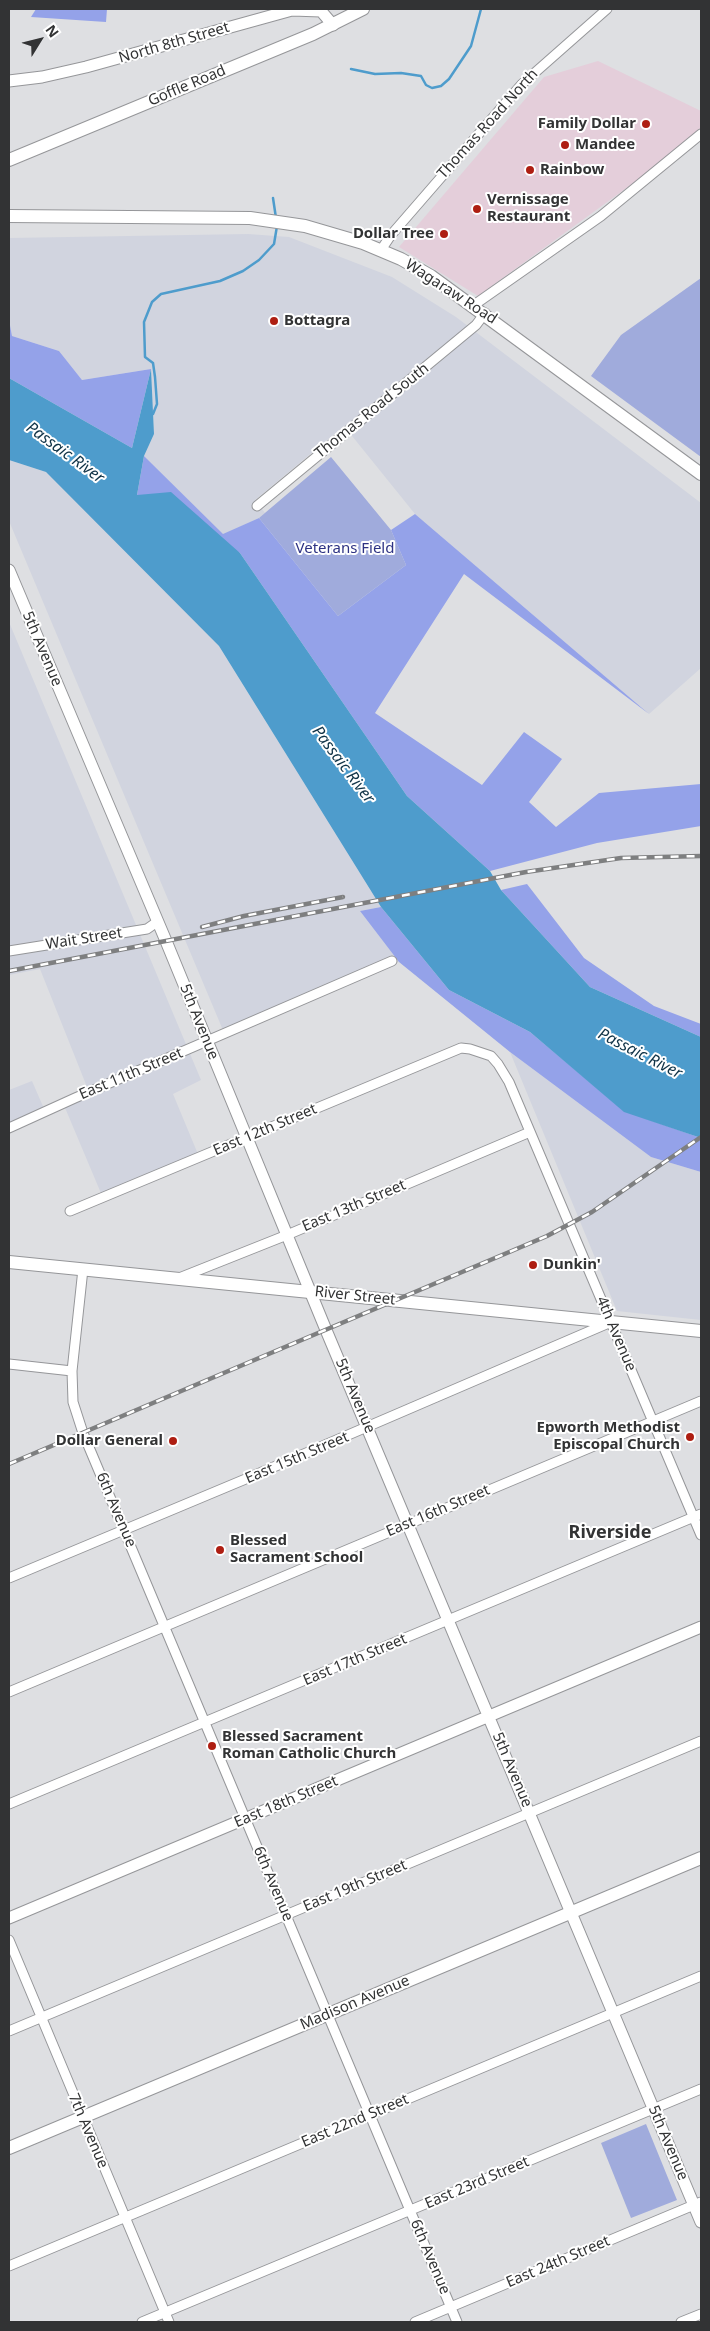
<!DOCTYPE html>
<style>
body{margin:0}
#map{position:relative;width:710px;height:2331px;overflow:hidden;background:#dedfe2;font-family:"Noto Sans",sans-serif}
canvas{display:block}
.frame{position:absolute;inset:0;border:10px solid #323334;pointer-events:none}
.north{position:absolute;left:15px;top:15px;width:50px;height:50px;-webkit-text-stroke:4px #fff;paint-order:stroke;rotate:54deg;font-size:14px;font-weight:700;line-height:20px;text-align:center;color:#323334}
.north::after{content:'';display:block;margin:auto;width:18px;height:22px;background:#323334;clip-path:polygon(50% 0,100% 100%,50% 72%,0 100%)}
</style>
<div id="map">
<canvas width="710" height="2331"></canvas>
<div class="frame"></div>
<div class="north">N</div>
</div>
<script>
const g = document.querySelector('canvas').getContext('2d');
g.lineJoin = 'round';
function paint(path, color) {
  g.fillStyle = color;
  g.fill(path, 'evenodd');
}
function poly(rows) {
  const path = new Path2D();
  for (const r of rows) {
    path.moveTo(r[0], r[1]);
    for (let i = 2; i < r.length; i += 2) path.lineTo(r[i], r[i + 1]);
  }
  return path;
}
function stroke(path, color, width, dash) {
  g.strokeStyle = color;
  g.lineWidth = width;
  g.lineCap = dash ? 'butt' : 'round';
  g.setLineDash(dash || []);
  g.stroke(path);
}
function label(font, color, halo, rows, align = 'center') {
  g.font = font + ' "Noto Sans",sans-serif';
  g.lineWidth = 4;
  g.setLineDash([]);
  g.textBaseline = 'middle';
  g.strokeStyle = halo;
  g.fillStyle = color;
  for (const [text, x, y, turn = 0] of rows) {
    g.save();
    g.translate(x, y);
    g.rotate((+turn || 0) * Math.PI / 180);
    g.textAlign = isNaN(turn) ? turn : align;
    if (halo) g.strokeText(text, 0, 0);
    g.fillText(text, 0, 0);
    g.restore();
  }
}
paint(poly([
 [598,61,701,111,701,128,654,168,478,296,399,247,544,77]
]), '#e4ceda');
paint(poly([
 [248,234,289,237,392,277,456,317,701,503,701,668,649,714,415,514,344,426,255,500,265,513,259,518,223,535,144,456,154,434,151,369,82,380,59,351,12,336,9,320,9,238],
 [9,460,46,472,219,646,381,907,360,911,399,962,225,1035,9,521],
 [9,622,201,1080,173,1094,200,1159,103,1198,63,1103,89,1092,40,969,9,975],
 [510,1052,651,1157,701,1172,701,1320,617,1311],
 [32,1081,45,1111,9,1131,9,1090]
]), '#d1d4df');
paint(poly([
 [701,278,701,457,591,376,621,335],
 [331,457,391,530,406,565,338,616,259,518],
 [646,2124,677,2200,631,2218,601,2143]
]), '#a0abdc');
paint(poly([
 [36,9,107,9,106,22,31,17],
 [9,320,12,336,59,351,82,380,151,369,132,448,9,378],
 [144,456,223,534,259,518,338,616,406,565,391,530,415,514,649,714,464,574,375,713,482,785,524,732,562,759,529,802,556,827,599,793,701,784,701,826,597,843,490,871,407,796,240,553,137,495],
 [527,884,584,958,654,1006,701,1024,701,1037,590,987,501,890],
 [381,907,449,990,530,1032,624,1111,701,1138,701,1172,651,1157,510,1052,399,962,360,911]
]), '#94a2e9');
paint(poly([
 [151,369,154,434,144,456,137,495,171,492,240,553,407,796,490,871,501,890,590,987,701,1037,701,1138,624,1112,530,1032,449,990,381,907,219,646,46,472,9,460,9,378,132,448]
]), '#4e9ccc');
stroke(poly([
 [351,69,375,74,401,73,421,76,426,85,432,88,441,86,449,79,471,46,481,9],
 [273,198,276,218],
 [153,414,157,404,155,377,153,363,145,357,144,322,152,302,161,294,220,281,243,271,259,260,274,244,277,226]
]), '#4e9ccc', 2.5);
const street = poly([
 [381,250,391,235,522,84,607,9],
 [474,305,601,216,701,134],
 [257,506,476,325,485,313],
 [9,951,147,929,157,922],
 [9,1128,75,1098,392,961],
 [70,1211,461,1048,470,1049,491,1056,498,1064,509,1082,701,1535],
 [83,1269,72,1371,73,1402,83,1433,457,2322],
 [179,1278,287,1235,530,1132],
 [9,1364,72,1371],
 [9,1578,248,1478,611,1322],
 [9,1692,701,1401],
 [9,1804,701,1514],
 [9,1940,169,2322],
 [9,2031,701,1741],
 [9,2266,701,1976],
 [142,2322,701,2089],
 [415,2322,701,2202],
 [681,2322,701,2314]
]);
const secondary = poly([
 [9,81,42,77,86,67,292,10,321,11,333,25],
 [9,570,166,941,326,1330,701,2222],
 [9,1918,701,1627]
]);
const primary = poly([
 [9,160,313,34,363,9],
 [9,216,250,218,305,226,363,243,401,259,431,276,701,474],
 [9,1262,701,1331],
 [9,2148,701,1858]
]);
stroke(street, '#959699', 11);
stroke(secondary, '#959699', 13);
stroke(primary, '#959699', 14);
stroke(street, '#fff', 9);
stroke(secondary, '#fff', 11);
stroke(primary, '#fff', 12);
const rail = poly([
 [202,927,244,916,343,897],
 [9,971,526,872,621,858,701,856],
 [9,1464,547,1236,592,1212,701,1137]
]);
stroke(rail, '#7e7f80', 4.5);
stroke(rail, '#fff', 2.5, [8]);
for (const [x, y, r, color] of [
 [646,124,5,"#ae1e12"],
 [565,145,5,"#ae1e12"],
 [530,170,5,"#ae1e12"],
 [477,209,5,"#ae1e12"],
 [444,234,5,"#ae1e12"],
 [274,321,5,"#ae1e12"],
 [533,1265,5,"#ae1e12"],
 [690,1437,5,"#ae1e12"],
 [173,1441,5,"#ae1e12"],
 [220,1550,5,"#ae1e12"],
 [212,1746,5,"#ae1e12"]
]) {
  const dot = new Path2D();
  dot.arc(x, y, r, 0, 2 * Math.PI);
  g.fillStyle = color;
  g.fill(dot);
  stroke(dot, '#fff', 2);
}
label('15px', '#323334', '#fff', [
 ["North 8th Street",174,43,-16],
 ["Goffle Road",187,86,-23],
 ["Thomas Road North",488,124,-48],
 ["Wagaraw Road",451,292,33],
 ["Thomas Road South",372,411,-39],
 ["5th Avenue",42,649,67],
 ["Wait Street",84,939,-9],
 ["5th Avenue",199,1022,68],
 ["East 11th Street",131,1074,-23],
 ["East 12th Street",265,1130,-23],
 ["East 13th Street",354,1206,-23],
 ["River Street",355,1296,6],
 ["4th Avenue",616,1334,67],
 ["5th Avenue",355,1396,67],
 ["East 15th Street",297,1458,-23],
 ["6th Avenue",116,1510,67],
 ["East 16th Street",438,1511,-23],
 ["East 17th Street",355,1660,-23],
 ["5th Avenue",512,1770,67],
 ["East 18th Street",286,1802,-23],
 ["6th Avenue",273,1884,67],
 ["East 19th Street",355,1886,-23],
 ["Madison Avenue",355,2003,-23],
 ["East 22nd Street",355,2121,-23],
 ["7th Avenue",88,2131,67],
 ["5th Avenue",668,2143,67],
 ["East 23rd Street",477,2183,-23],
 ["6th Avenue",430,2257,67],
 ["East 24th Street",558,2262,-23]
]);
label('bold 15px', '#323334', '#fff', [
 ["Family Dollar",636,124,"right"],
 ["Mandee",575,145],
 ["Rainbow",540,170],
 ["Vernissage",487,200],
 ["Restaurant",487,217],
 ["Dollar Tree",434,234,"right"],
 ["Bottagra",284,321],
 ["Dunkin'",543,1265],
 ["Epworth Methodist",680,1428,"right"],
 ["Episcopal Church",680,1445,"right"],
 ["Dollar General",163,1441,"right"],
 ["Blessed",230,1541],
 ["Sacrament School",230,1558],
 ["Blessed Sacrament",222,1737],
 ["Roman Catholic Church",222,1754]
], 'left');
label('15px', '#2d3283', '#fff', [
 ["Veterans Field",345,549]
]);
label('italic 16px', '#103347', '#fff', [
 ["Passaic River",65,453,36],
 ["Passaic River",343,765,53],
 ["Passaic River",640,1054,27]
]);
label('bold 18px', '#323334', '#fff', [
 ["Riverside",610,1533]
]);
</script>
